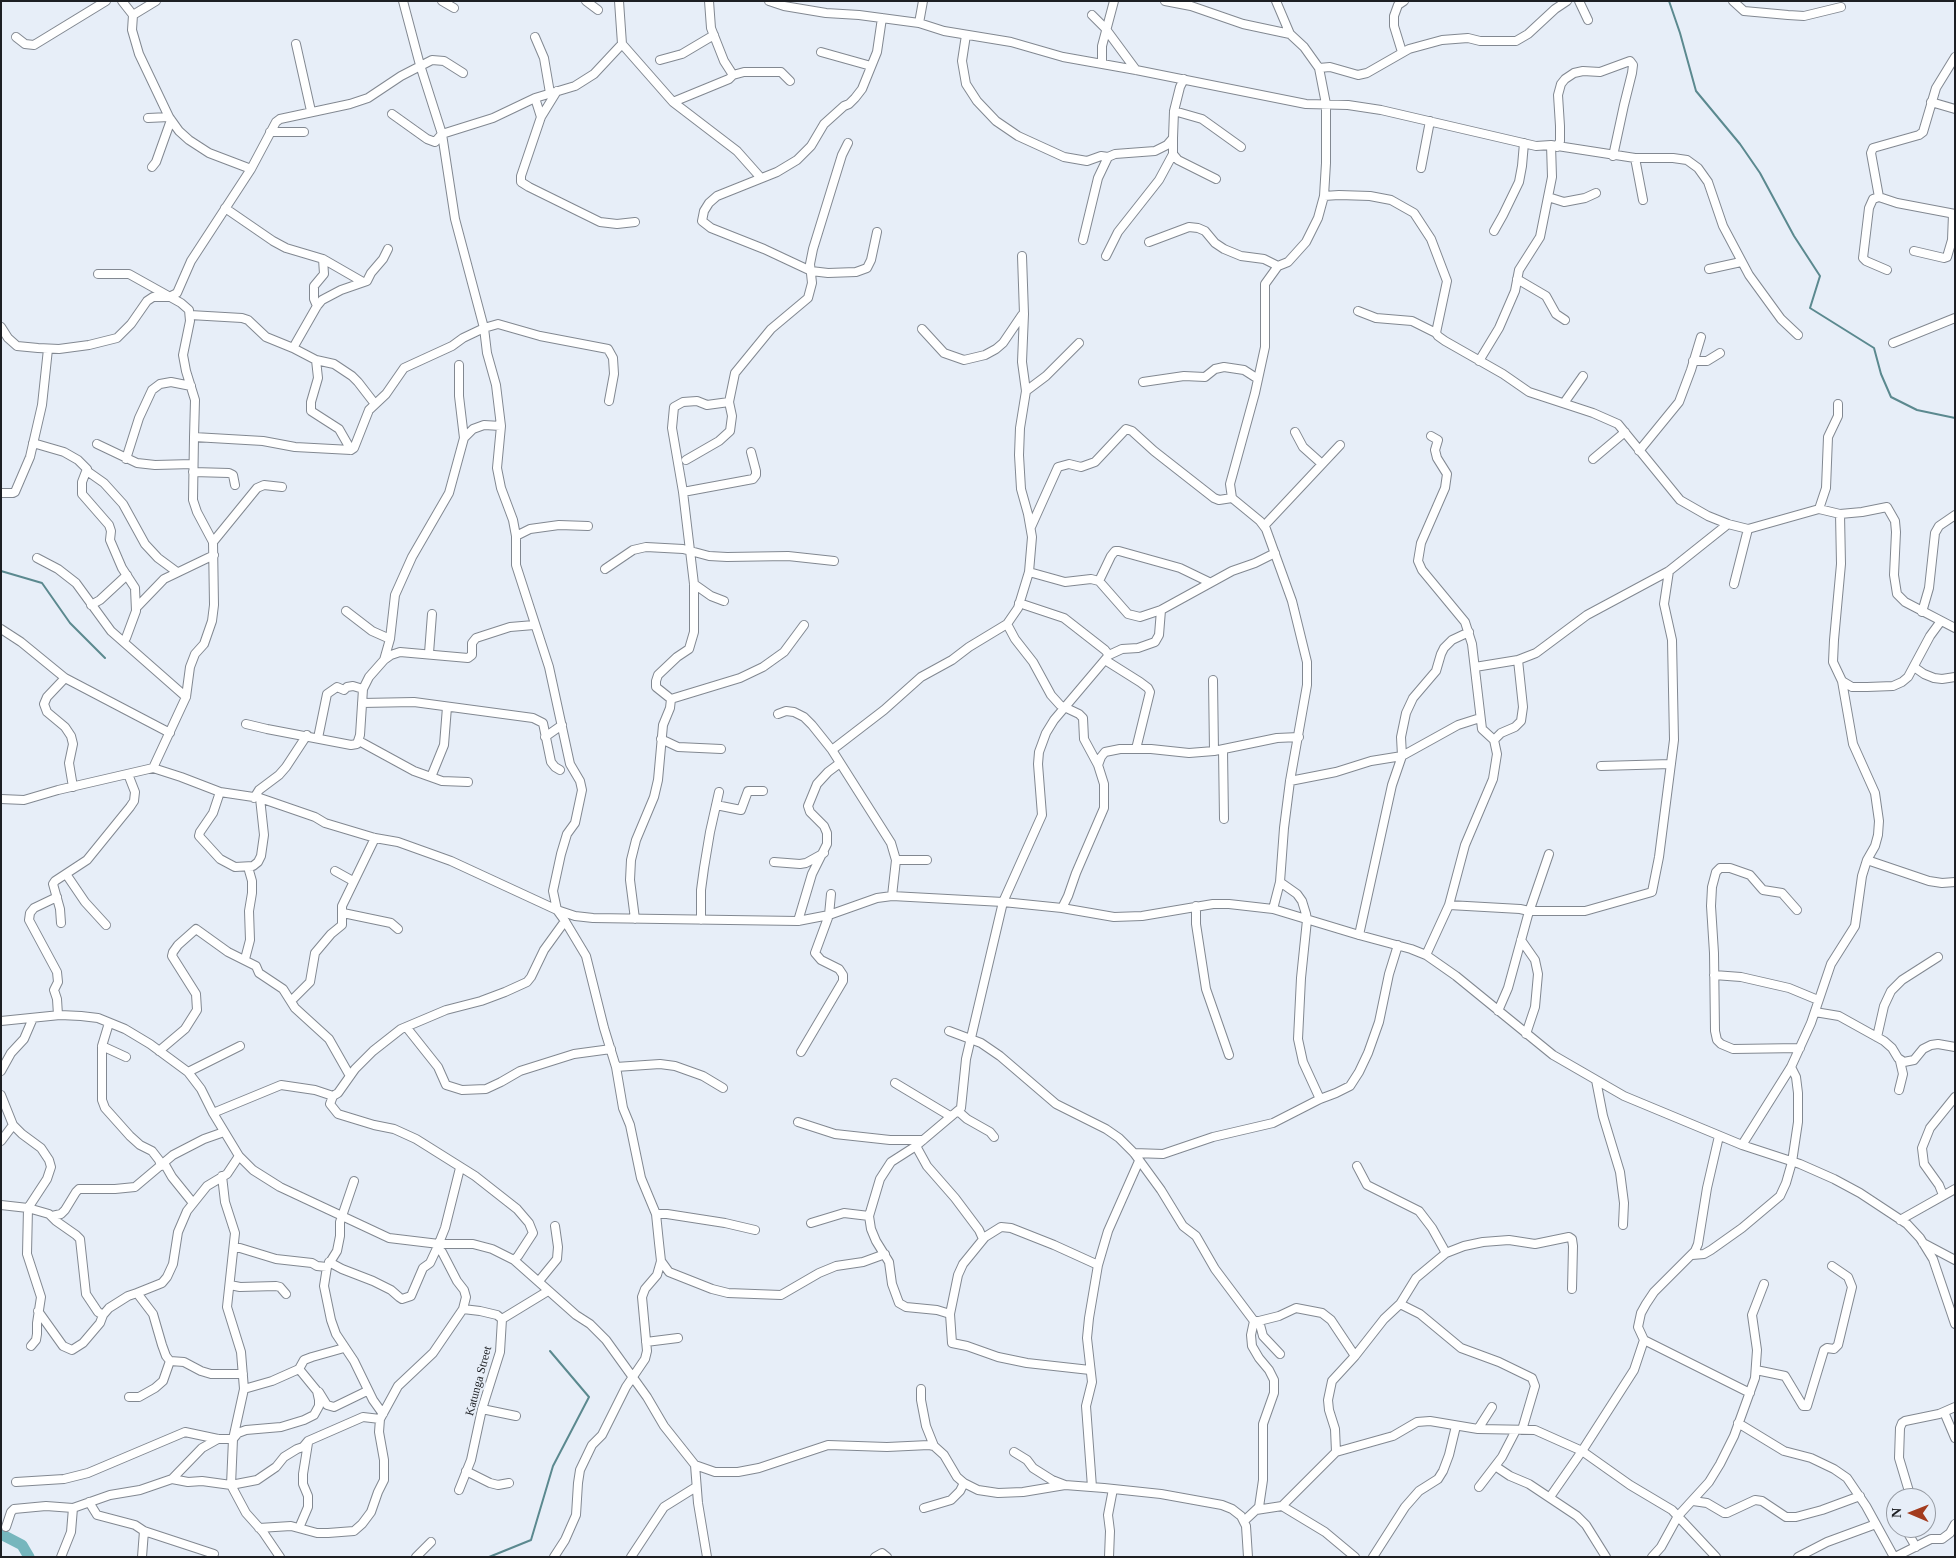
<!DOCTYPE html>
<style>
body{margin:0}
#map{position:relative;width:1956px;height:1558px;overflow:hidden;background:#e7eef8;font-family:Georgia,serif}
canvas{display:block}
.frame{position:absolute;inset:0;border:2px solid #1d1f23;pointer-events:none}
.north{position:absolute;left:1886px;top:1488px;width:50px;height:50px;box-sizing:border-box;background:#e7eef8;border:1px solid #969ba3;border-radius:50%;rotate:271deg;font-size:14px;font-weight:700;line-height:20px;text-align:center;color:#1d1f23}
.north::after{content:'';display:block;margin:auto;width:18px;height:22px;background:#a33b1e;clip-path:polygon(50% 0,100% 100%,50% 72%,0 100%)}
</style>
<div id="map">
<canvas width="1956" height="1558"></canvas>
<div class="frame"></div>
<div class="north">N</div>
</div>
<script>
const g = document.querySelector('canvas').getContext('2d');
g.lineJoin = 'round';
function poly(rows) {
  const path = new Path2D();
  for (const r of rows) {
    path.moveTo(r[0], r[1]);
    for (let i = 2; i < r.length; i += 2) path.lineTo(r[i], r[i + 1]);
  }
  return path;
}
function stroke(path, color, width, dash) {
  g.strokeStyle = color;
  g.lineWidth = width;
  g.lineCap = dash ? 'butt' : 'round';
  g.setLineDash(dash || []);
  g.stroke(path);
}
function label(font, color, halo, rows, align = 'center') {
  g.font = font + ' Georgia,serif';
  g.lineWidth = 4.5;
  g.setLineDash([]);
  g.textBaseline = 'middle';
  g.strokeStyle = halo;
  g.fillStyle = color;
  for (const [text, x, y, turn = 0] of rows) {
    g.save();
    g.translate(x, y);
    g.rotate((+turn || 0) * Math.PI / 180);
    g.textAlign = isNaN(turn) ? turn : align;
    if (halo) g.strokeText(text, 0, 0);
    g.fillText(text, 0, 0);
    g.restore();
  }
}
stroke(poly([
 [1669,1,1680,33,1696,91,1740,144,1760,173,1794,236,1820,276,1810,308,1874,348,1881,374,1891,397,1917,410,1955,418],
 [1,571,42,583,70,623,105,658],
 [489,1557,531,1540,553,1466,589,1397,550,1351]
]), '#5b898f', 2);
stroke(poly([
 [1,1534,22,1545,29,1557]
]), '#76b6bd', 11);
const minor = poly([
 [122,1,133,15,156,1],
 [403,1,420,65,442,134,455,219,484,328,487,353,496,385,501,426,497,468,501,488,513,520,516,536,516,565,549,667,570,764,580,781,582,790,575,823,567,834,561,854,553,891,557,910,565,921,586,956,604,1028,616,1067,623,1108,630,1125,641,1178,656,1214,659,1243,661,1261,657,1275,645,1289,642,1297,647,1351,645,1359,626,1387,602,1435,592,1445,580,1470,578,1483,576,1515,565,1540,554,1557],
 [442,1,454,8],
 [586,1,598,10],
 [619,1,622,44,673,102,729,79,733,75],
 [709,1,711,28,724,61,733,75,744,72,781,72,790,81],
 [769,1,784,6,826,13,859,15,919,23,944,31,1011,42,1063,57,1136,70,1306,104,1348,105,1381,110,1536,146,1551,145,1635,158,1673,158,1687,160,1698,168,1708,182,1723,226,1749,275,1781,319,1798,335],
 [1165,1,1191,6,1243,24,1290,34,1304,47,1319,68,1326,104,1326,163,1324,196,1318,218,1306,242,1288,262,1278,266,1265,284,1265,347,1255,393,1230,484,1232,498,1260,521,1266,529,1292,601,1307,662,1307,685,1290,781,1284,828,1280,882,1273,909],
 [1276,1,1290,34],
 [1579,1,1588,20],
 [1733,1,1744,11,1788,15,1804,16,1841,7],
 [133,15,132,30,139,54,169,117,179,131,189,140,209,153,251,169],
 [1092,15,1105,28,1136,70],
 [919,23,923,1],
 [966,35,962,61,966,84,977,101,996,121,1018,136,1064,157,1087,161,1101,156,1108,157],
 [16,37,25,44,34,45,106,1],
 [535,37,544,58,550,93],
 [296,44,311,111],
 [821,52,871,66],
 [1402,52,1394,26,1394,16,1398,5,1404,1],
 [660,60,682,54,714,35],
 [1102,64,1102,46,1114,1],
 [1319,68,1330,67,1358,75,1367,73,1409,49,1442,40,1468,38,1480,41,1516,41,1528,34,1555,9,1567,1],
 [557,91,541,117,521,176,521,182,529,187,600,222,617,224,635,222],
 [535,98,541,117],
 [673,102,737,151,761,178],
 [1931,102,1955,109],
 [1174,111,1202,119,1241,147],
 [392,114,427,139,435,142,442,134,493,118,535,98,575,86,594,74,622,44],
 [148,118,169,117],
 [270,132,304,132],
 [1173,138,1173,154,1178,160,1216,179],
 [1557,147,1560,141,1560,126,1558,95,1561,84,1565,79,1574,73,1583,71,1600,72,1630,61,1633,65,1632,73,1624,105,1613,156],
 [1635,158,1643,200],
 [152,167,156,162,171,120],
 [1421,168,1430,121],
 [1324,196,1339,195,1370,196,1391,200,1414,213,1431,239,1447,281,1437,328,1436,333,1438,336,1445,341,1503,374,1529,392,1593,413,1618,424,1680,500,1708,516,1728,524,1748,529,1819,509,1840,514,1841,564,1834,640,1833,662,1842,681,1853,744,1875,793,1879,821,1878,835,1875,846,1867,860,1862,876,1855,926,1831,964,1811,1023,1791,1067,1742,1145],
 [1548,197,1564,202,1585,198,1596,193],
 [1879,197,1897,203,1955,214],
 [225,208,273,241,286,248,323,259,363,282],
 [1494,231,1503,215,1519,182,1522,166,1524,143],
 [877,232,871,260,867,268,856,272,828,273,811,271,764,249,711,228,702,221,704,211,709,203,717,196,777,172,797,160,811,146,824,124,844,106,849,104,855,98,862,89,877,52,882,18],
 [1083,240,1098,178,1108,157,1115,154,1155,151,1167,145,1173,138,1174,111,1180,87,1184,79],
 [1149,242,1189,227,1198,228,1205,231,1215,243,1224,249,1241,256,1264,259,1278,266],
 [1914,251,1944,258,1947,257,1952,240,1953,214],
 [1106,256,1118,232,1159,180,1173,154],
 [1709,269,1741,262],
 [1887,270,1866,261,1863,258,1869,208,1873,199,1879,197,1871,153,1873,148,1919,135,1923,132,1936,88,1955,57],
 [98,274,129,274,181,303,189,310,190,321,183,355,186,371,195,400,194,437],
 [1517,279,1546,296,1556,314,1565,320],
 [317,306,314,299,314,286,324,274,323,259],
 [1358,311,1376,318,1412,321,1436,333],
 [190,315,242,318,248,320,266,337,293,348,316,360,334,364,352,376,358,382,375,404],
 [1,327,8,338,17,346,38,348,59,349,89,345,117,338,131,324,147,301,153,297,169,297,177,293,191,261,251,169,276,122,280,119,350,104,368,98,401,76,432,60,444,61,463,73],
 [922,329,944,353,964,360,985,355,996,349,1003,343,1022,315],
 [1893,343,1955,318],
 [293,348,317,306,322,300,341,290,367,281,371,273,383,259,388,249],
 [316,360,318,378,311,402,311,411,339,429,351,450],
 [1479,361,1499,328,1515,291,1519,270,1540,237,1552,177,1551,145],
 [1693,361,1707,361,1720,353],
 [459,365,459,396,464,438],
 [1143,382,1184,376,1205,377,1215,369,1224,367,1244,370,1258,379],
 [1026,391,1046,376,1079,343],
 [1564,403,1583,376],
 [1295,432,1303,447,1322,464],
 [33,443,64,452,78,460,87,469,82,482,82,494,109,525,111,531,110,540,122,568,135,588,136,611,126,638],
 [97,444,137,463,155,465,193,464],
 [1639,451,1679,402,1691,370,1701,337],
 [126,459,139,418,152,390,160,384,171,382,191,386],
 [1593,459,1625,432],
 [686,460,719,441,730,431,732,416,729,402],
 [87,471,104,483,123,504,145,544,158,558,177,572],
 [193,472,229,473,233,475,235,485],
 [683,492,753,479,756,475,756,471,751,452],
 [1,493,13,493,15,492,30,457,42,405,48,349],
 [1819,509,1826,488,1828,437,1838,416,1838,404],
 [1840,514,1862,512,1887,507,1895,521,1896,532,1894,575,1897,594,1905,602,1955,628],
 [1264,526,1340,445],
 [1031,527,1058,467,1069,464,1081,467,1095,462,1126,429,1132,431,1154,451,1214,498,1219,500,1232,498],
 [516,536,530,529,559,525,588,526],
 [213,542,257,488,264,485,282,487],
 [37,558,58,569,76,583,111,631,186,697],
 [605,569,633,550,646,547,683,549,709,556,727,557,788,556,834,561],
 [1029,572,1065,582,1091,579,1099,581,1128,614,1140,617,1161,610,1232,571,1255,563,1275,553],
 [1099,581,1111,556,1115,551,1119,551,1180,568,1209,582],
 [694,584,711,596,724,601],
 [1734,584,1748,529],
 [1019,603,1064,618,1105,650,1109,655],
 [91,605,100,600,127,575],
 [137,607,164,579,214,555],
 [346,611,372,631,390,639],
 [1922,612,1929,588,1935,533,1939,526,1955,515],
 [1007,624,1015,639,1033,662,1051,695,1060,705,1079,714,1083,718,1084,739,1098,765,1104,784,1104,808,1076,873,1068,896,1062,908],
 [1,629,21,642,65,678,170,733],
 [429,653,432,614],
 [384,660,391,655,400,652,468,658,472,655,472,643,476,638,510,627,534,625],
 [1105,660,1140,682,1148,688,1150,692,1136,749],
 [1475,667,1518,660,1536,653,1587,615,1669,571,1728,524],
 [1914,667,1924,674,1934,678,1942,679,1955,677],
 [65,678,47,697,44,704,47,712,65,727,71,736,73,744,69,763,73,787],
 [1213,680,1214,751],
 [1842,681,1852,687,1867,687,1893,686,1902,682,1908,677,1930,636,1941,621],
 [671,699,740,678,763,667,784,652,804,625],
 [362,703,414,702,533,718,543,723,551,762,555,767,560,770],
 [778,714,786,711,794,712,804,717,812,725,832,750,891,843,896,860,892,896],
 [246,724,267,729,351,745,357,744,360,735,363,689,369,677,384,660,390,639,395,595,412,557,449,493,464,438,473,429,484,425,501,426],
 [545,737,562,725],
 [318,738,327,694,337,687,344,690,347,687,353,686,363,689],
 [661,739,678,747,721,749],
 [1494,740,1501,733,1515,727,1521,721,1523,707,1518,660],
 [359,741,414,771,442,781,468,782],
 [832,750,884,710,921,677,952,660,969,647,1007,624,1018,608,1029,572,1032,537,1028,514,1021,489,1019,455,1020,428,1026,391,1022,362,1024,314,1022,256],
 [1223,750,1224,819],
 [1098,765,1101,757,1105,752,1120,749,1151,749,1189,753,1214,751,1277,738,1299,737],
 [1601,766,1671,764],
 [153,768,186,697,190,667,195,654,204,644,212,621,214,605,213,542,197,512,193,500,194,437,263,441,295,447,351,450,354,448,369,410,386,394,404,368,452,346,463,338,484,328,498,324,540,336,608,349,613,358,614,374,609,401],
 [431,777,444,745,447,707],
 [1290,781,1336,772,1371,761,1402,756,1458,725,1480,718],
 [220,792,213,813,200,832,199,836,220,859,235,867,253,866,258,862,261,856,264,835,260,798],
 [254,798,259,790,279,775,286,767,307,735],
 [1,799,24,800,58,790,153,768,181,777,220,792,260,798,315,817,325,823,375,838,398,842,451,861,557,910,575,916,593,918,798,921,829,915,877,898,892,896,1003,902,1062,908,1114,917,1142,916,1213,904,1229,904,1273,909,1359,935,1411,949,1426,955,1456,976,1553,1055,1624,1096,1742,1145,1800,1164,1834,1179,1860,1193,1907,1224,1920,1238,1933,1259,1955,1324],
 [716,805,741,810,748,791,763,791],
 [896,860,927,860],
 [1867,860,1929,881,1942,883,1955,882],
 [774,862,800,864,806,863,824,853],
 [335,871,353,881],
 [66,874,85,902,106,925],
 [1280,882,1297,894,1302,901,1306,914,1307,920,1301,978,1298,1039,1303,1062,1320,1099],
 [57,897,34,908,30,913,29,920,57,972,58,982,54,990,57,999,58,1015],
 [1449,905,1520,909,1529,911,1585,911,1652,892,1659,857,1674,740,1672,640,1664,604,1669,571],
 [1196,906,1196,924,1206,989,1229,1055],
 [1797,910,1782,893,1763,890,1750,875,1730,868,1720,868,1716,872,1712,887,1711,906,1714,953,1715,1031,1717,1040,1721,1044,1733,1049,1800,1048],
 [343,913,391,923,398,929],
 [635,919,630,880,631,860,636,840,654,797,658,780,663,725,670,708,671,699,656,687,656,681,658,675,677,657,689,649,694,632,694,584,683,492,672,428,674,407,683,402,697,401,707,405,729,402,735,373,771,329,808,298,812,283,810,264,813,249,842,155,848,143],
 [701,920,701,890,704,868,710,832,719,792],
 [798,921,812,874,827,844,827,833,824,826,810,812,808,806,817,784,828,772,840,763],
 [61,923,60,909,53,884,55,881,87,860,130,807,134,801,135,792,128,774],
 [1359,935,1392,785,1402,756,1401,737,1406,713,1413,698,1436,671,1441,654,1444,648,1452,640,1469,632],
 [1521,940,1535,960,1538,974,1535,1007,1526,1034],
 [1426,955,1449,905,1465,845,1493,779,1497,754,1494,740,1482,729,1472,644,1465,622,1422,570,1418,561,1421,543,1445,488,1447,474,1437,458,1435,450,1438,440,1431,436],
 [245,959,250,940,249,911,252,893,252,881,248,867],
 [1714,975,1741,977,1789,988,1818,1000],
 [291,1001,310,982,315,953,331,934,342,925,342,906,375,838],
 [1498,1011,1508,988,1528,915,1549,854],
 [1815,1012,1839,1016,1884,1041,1892,1048,1898,1058,1904,1062,1914,1060,1923,1049,1931,1045,1938,1044,1955,1047],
 [1,1021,60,1015,81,1016,98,1018,125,1029,150,1044,188,1072,201,1089,213,1113,239,1156,253,1170,280,1187,389,1238,439,1244,473,1244,492,1249,514,1260,576,1315,590,1324,606,1340,647,1397,664,1426,695,1465,715,1472,738,1472,759,1468,828,1445,887,1447,929,1445,934,1446,944,1455,957,1477,964,1483,978,1490,998,1493,1023,1492,1065,1485,1104,1488,1161,1494,1222,1505,1232,1509,1241,1516,1246,1526,1248,1557],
 [109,1023,102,1046,102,1100,105,1108,130,1136,140,1145,152,1151,159,1160,161,1166],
 [407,1028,438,1067,446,1085,462,1090,486,1089,501,1082,520,1071,574,1054,611,1049],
 [949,1031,981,1043,1000,1056,1056,1104,1106,1129,1119,1138,1134,1153,1161,1190,1183,1226,1196,1236,1215,1269,1254,1321,1251,1335,1252,1346,1259,1358,1269,1370,1274,1380,1274,1393,1263,1424,1263,1480,1259,1507,1244,1521],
 [1877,1037,1884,1006,1891,991,1902,980,1938,957],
 [102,1046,126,1057],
 [159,1051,185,1029,197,1010,196,994,172,956,173,952,178,945,196,929,228,952,256,966,259,973,283,989,295,1008,329,1039,350,1076],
 [801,1052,843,981,843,975,839,969,821,960,815,953,829,915,831,894],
 [616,1067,660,1064,675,1066,703,1076,723,1088],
 [1,1071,11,1053,24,1039,33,1018],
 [188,1072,240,1046],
 [1596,1080,1603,1116,1620,1172,1624,1203,1623,1225],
 [895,1083,950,1116],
 [1899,1090,1903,1074,1900,1061],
 [1,1095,13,1125,22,1134,41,1148,49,1160,51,1167,47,1179,28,1208,27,1254,41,1297,37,1323,37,1334,36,1340,31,1346],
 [333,1096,330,1104,338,1114,374,1125,394,1129,416,1139,475,1176,517,1209,529,1223,533,1233,518,1256,514,1260],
 [958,1111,967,1119,990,1132,994,1137],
 [213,1113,281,1085,315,1090,333,1096,338,1093,355,1069,373,1051,401,1029,446,1010,481,1001,505,992,527,982,531,977,544,950,565,921],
 [798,1122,835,1134,890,1140,923,1140],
 [1,1141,13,1125],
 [916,1146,927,1166,955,1198,979,1230,983,1239],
 [1134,1153,1163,1154,1213,1137,1273,1123,1320,1099,1336,1093,1350,1086,1359,1072,1368,1053,1379,1022,1389,974,1398,945],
 [164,1163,172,1177,193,1203],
 [1357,1166,1367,1185,1419,1211,1432,1228,1446,1253],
 [1943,1195,1939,1185,1924,1164,1922,1148,1930,1128,1955,1097],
 [1,1205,28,1208,49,1214,56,1221,76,1235,80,1239,86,1294,98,1312,103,1315],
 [656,1214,667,1214,725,1223,755,1230],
 [52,1216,61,1214,65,1210,76,1192,79,1189,115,1189,135,1187,173,1155,204,1139,224,1132],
 [1900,1220,1955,1189],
 [811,1223,844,1213,869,1216],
 [1923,1243,1955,1260],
 [234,1248,240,1248,276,1259,312,1263,317,1266,327,1267,337,1251,340,1236,340,1222,354,1181],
 [437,1248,442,1252,457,1281,464,1290,466,1297,463,1309,480,1311,497,1315,502,1319],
 [1692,1255,1704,1254,1711,1250,1742,1228,1780,1196,1786,1183,1792,1162,1798,1122,1798,1093,1796,1077,1791,1067],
 [661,1261,669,1272,712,1289,728,1293,781,1295,819,1273,836,1266,863,1262,885,1254],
 [329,1262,342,1269,373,1281,391,1290,399,1297,402,1299,411,1296,423,1268,430,1263,437,1248,445,1228,460,1168],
 [327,1267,324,1286,331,1320,336,1334,354,1361,373,1400,383,1414],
 [539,1281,557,1259,558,1247,555,1226],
 [230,1285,240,1287,276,1286,280,1287,286,1294],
 [137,1293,162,1283,167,1277,173,1264,178,1232,187,1211,207,1186,227,1174,239,1156],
 [1400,1304,1420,1314,1461,1348,1499,1362,1532,1378,1535,1386,1522,1430],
 [38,1311,63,1346,72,1350,83,1343,100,1323,103,1315,109,1308,128,1296,137,1293,153,1314,162,1345,166,1356,170,1361,184,1362,201,1371,211,1374,243,1374],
 [950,1314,958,1275,963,1264,985,1237,1001,1227,1011,1228,1054,1245,1098,1265],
 [1254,1321,1259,1321,1279,1316,1296,1308,1322,1313,1331,1320,1355,1356],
 [1259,1321,1263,1336,1280,1354],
 [1644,1340,1750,1393],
 [646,1342,678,1338],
 [1090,1370,1027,1363,998,1357,967,1346,952,1343,950,1314,937,1310,906,1307,899,1303,892,1284,889,1262,876,1241,871,1229,869,1216,880,1179,891,1162,916,1146,961,1108,966,1059,1003,902,1042,815,1038,764,1039,752,1046,733,1054,720,1109,655,1122,649,1138,648,1155,642,1159,635,1161,610],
 [1756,1370,1785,1376,1803,1406,1807,1406,1824,1350,1827,1348,1834,1349,1838,1345,1852,1287,1848,1277,1832,1266],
 [244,1389,272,1381,299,1369,304,1360,312,1357,344,1348],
 [921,1389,921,1400,926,1426,934,1446],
 [319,1392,327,1405,334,1407,367,1391],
 [129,1397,139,1397,155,1388,163,1381,170,1361],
 [482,1409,516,1416],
 [1944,1412,1955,1438],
 [1738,1423,1784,1451,1811,1458,1834,1469,1847,1478,1866,1506,1894,1557],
 [1478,1429,1535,1430,1582,1451,1630,1485,1672,1510,1716,1557],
 [1014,1452,1027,1460,1033,1468,1052,1480,1065,1485],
 [1336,1452,1393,1436,1417,1422,1430,1421,1478,1429,1492,1407],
 [695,1465,698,1503,707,1557],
 [1495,1466,1510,1476,1529,1484,1577,1516,1586,1525,1606,1557],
 [466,1471,490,1483,498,1485,509,1483],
 [172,1479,202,1448,218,1439],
 [16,1482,64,1479,88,1473,185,1432,218,1439,233,1439,238,1433,246,1430,281,1427,304,1420,314,1415,319,1406,319,1400,317,1391,299,1369],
 [1092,1487,1086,1406,1092,1382,1087,1338,1089,1318,1098,1265,1108,1231,1139,1161],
 [1479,1487,1502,1457,1516,1430],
 [459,1490,471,1460,482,1409,500,1352,502,1319,548,1291],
 [1550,1497,1582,1451,1634,1370,1644,1340,1638,1327,1641,1313,1646,1304,1654,1292,1695,1251,1698,1244,1707,1188,1719,1136],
 [1911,1498,1899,1458,1900,1428,1902,1423,1905,1421,1939,1414,1955,1407],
 [1693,1501,1707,1503,1724,1513,1727,1513,1755,1500,1762,1501,1786,1517,1796,1517,1822,1510,1860,1496],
 [89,1502,97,1515,135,1525,144,1531,214,1554],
 [1282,1506,1325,1532,1355,1557],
 [924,1508,951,1500,960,1491,964,1483],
 [1256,1510,1282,1506,1336,1452,1335,1429,1329,1410,1328,1400,1332,1381,1355,1356,1384,1319,1400,1304,1416,1278,1446,1253,1464,1246,1483,1242,1509,1240,1535,1244,1569,1237,1572,1239,1573,1246,1572,1289],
 [6,1527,11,1512,14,1509,46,1506,73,1508,110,1495,140,1490,172,1479,188,1482,202,1481,231,1485,233,1439,244,1389,241,1352,227,1307,235,1233,225,1202,222,1176],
 [259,1528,291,1526,317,1533,328,1533,354,1531,362,1524,371,1512,378,1492,384,1480,384,1460,379,1432,380,1419,398,1386,433,1353,463,1309],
 [299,1528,308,1507,308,1496,303,1484,303,1474,308,1443],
 [1905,1528,1916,1547],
 [61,1557,71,1532,73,1508],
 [142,1557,144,1531],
 [280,1557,263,1532,246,1513,231,1485,257,1480,276,1467,284,1457,297,1449,303,1447,308,1441,363,1417,380,1419],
 [416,1557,431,1542],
 [631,1557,664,1507,696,1487],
 [875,1557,882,1553,887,1557],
 [1109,1557,1110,1531,1108,1515,1113,1489],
 [1373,1557,1405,1507,1419,1491,1438,1479,1443,1471,1449,1455,1456,1426],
 [1652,1557,1661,1547,1678,1516,1709,1482,1720,1464,1734,1436,1755,1378,1757,1350,1752,1315,1764,1284],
 [1798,1557,1827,1542,1876,1524],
 [1895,1557,1931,1539,1942,1539,1950,1533,1955,1524]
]);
stroke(minor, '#828891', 10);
stroke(minor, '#fff', 8);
label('12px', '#1d1f23', '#e7eef8', [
 ["Katunga Street",479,1381,-75]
]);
</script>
